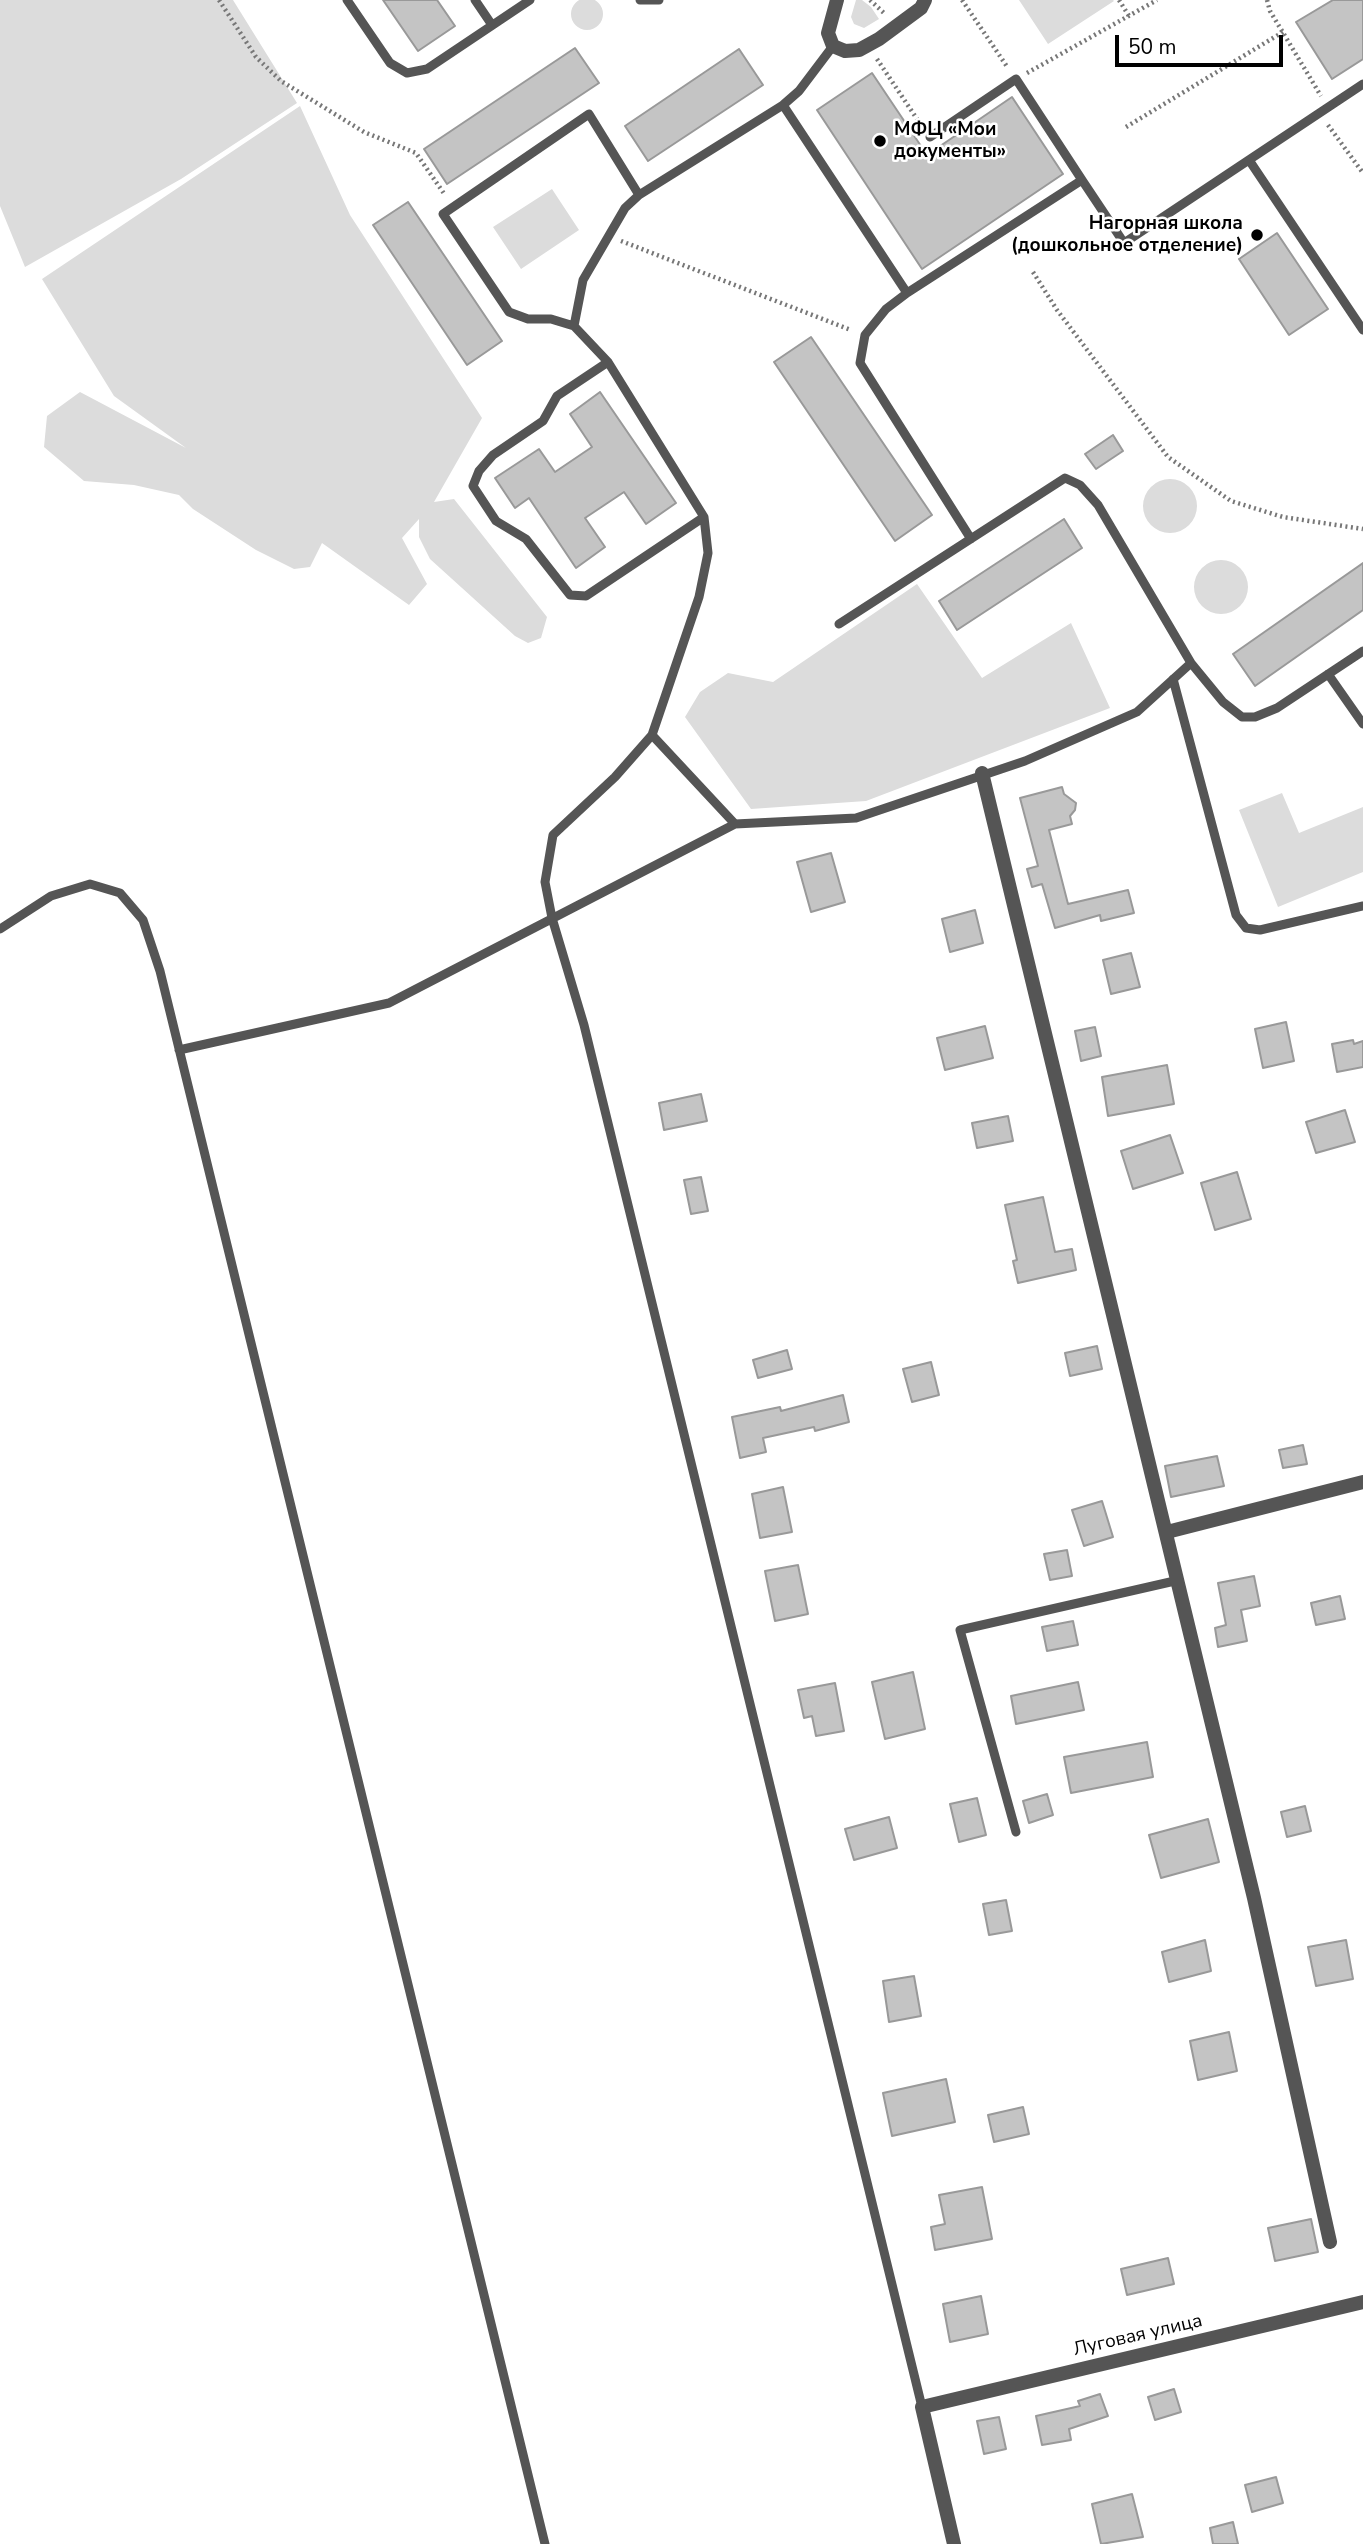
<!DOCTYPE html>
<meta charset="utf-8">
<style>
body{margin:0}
#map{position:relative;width:1363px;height:2544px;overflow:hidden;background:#fff;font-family:"Nunito Sans",sans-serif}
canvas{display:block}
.scale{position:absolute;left:1115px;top:35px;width:168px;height:32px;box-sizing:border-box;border:4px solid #000;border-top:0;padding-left:9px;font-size:21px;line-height:24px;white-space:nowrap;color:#000;-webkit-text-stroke:5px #fff;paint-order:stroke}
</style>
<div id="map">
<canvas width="1363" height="2544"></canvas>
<div class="scale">50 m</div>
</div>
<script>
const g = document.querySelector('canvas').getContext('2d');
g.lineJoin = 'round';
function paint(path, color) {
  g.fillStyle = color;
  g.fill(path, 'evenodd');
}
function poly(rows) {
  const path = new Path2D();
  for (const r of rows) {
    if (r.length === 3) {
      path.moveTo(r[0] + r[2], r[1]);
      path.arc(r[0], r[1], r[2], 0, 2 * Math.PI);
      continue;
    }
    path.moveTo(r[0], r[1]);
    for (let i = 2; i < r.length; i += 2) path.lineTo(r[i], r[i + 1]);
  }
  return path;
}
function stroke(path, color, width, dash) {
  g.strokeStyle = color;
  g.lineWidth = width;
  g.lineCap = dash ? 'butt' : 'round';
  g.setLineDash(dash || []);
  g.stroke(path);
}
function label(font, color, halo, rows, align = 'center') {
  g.font = font + ' "Nunito Sans",sans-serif';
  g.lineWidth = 5;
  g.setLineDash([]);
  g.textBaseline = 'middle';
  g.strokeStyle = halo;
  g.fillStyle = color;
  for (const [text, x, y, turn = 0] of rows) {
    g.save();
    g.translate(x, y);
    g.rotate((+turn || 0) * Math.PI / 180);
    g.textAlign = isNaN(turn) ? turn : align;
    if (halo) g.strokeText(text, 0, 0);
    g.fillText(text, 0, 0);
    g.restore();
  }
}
paint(poly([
 [587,14,16],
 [0,0,233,0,297,103,181,179,25,267,0,206],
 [856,0,862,0,871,7,879,19,864,28,854,24,851,17],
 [1019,0,1113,0,1114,1,1048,44],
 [300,106,350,215,482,418,434,502,454,499,547,617,541,638,528,643,515,636,430,559,419,537,419,519,402,538,427,584,409,605,322,543,310,567,294,569,256,550,193,509,179,495,134,485,84,481,44,447,47,416,80,392,186,448,114,396,42,279],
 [552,189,579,230,521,269,493,227],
 [1170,506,27],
 [1221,587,27],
 [917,584,982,678,1071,623,1110,708,866,801,751,809,685,717,700,692,728,673,773,682],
 [1282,793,1299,833,1363,807,1363,872,1278,907,1239,810]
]), '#dcdcdc');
const building = poly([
 [383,0,437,0,455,26,418,51,383,0],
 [1333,0,1363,0,1363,59,1332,79,1296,22,1333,0],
 [575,48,599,83,447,184,424,149,575,48],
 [739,49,763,85,648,161,625,126,739,49],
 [872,73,927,155,1012,97,1063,174,922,269,817,110,872,73],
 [408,202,502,341,467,365,373,225,408,202],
 [1277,233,1328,309,1289,335,1239,259,1277,233],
 [811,337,932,515,895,541,774,362,811,337],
 [600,392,676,503,646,524,624,492,585,518,605,547,576,568,529,498,515,508,495,478,539,449,555,472,592,447,570,414,600,392],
 [1113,435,1123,451,1096,469,1085,454,1113,435],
 [1064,519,1082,548,957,630,939,601,1064,519],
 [1363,563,1363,610,1255,686,1233,654,1363,563],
 [1062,787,1064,794,1076,803,1075,810,1070,816,1072,824,1049,830,1068,904,1128,890,1134,913,1101,921,1100,915,1055,928,1042,884,1032,887,1027,869,1038,866,1020,798,1062,787],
 [831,853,845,902,811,912,797,862,831,853],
 [975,910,983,943,950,952,942,919,975,910],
 [1131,953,1140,987,1111,994,1103,960,1131,953],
 [1286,1022,1294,1061,1263,1068,1255,1029,1286,1022],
 [985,1026,993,1058,945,1070,937,1038,985,1026],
 [1095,1027,1101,1056,1081,1061,1075,1031,1095,1027],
 [1353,1040,1354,1044,1363,1041,1363,1067,1337,1072,1332,1044,1353,1040],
 [1167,1065,1174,1104,1108,1116,1102,1077,1167,1065],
 [701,1094,707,1121,664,1130,659,1103,701,1094],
 [1345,1110,1355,1142,1316,1153,1306,1122,1345,1110],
 [1008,1116,1013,1141,977,1148,972,1123,1008,1116],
 [1170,1135,1183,1173,1133,1189,1121,1151,1170,1135],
 [1237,1172,1251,1219,1215,1230,1201,1183,1237,1172],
 [701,1177,708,1211,691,1214,684,1180,701,1177],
 [1043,1197,1055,1252,1072,1249,1076,1270,1018,1283,1013,1261,1017,1260,1005,1205,1043,1197],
 [1097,1346,1102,1369,1070,1376,1065,1353,1097,1346],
 [787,1350,792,1369,758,1378,753,1360,787,1350],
 [931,1362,939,1395,912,1402,903,1369,931,1362],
 [843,1395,849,1422,815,1431,814,1427,763,1438,766,1452,740,1458,732,1417,780,1407,781,1411,843,1395],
 [1303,1445,1307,1464,1283,1468,1279,1450,1303,1445],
 [1217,1456,1224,1486,1171,1497,1165,1466,1217,1456],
 [783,1487,792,1532,760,1538,752,1494,783,1487],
 [1102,1501,1113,1537,1084,1546,1072,1510,1102,1501],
 [1067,1550,1072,1576,1050,1580,1044,1554,1067,1550],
 [798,1565,808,1614,775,1621,765,1571,798,1565],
 [1254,1576,1260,1606,1241,1610,1247,1641,1218,1647,1215,1628,1226,1625,1218,1583,1254,1576],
 [1340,1596,1345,1619,1316,1625,1311,1603,1340,1596],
 [1073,1621,1078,1645,1047,1651,1042,1627,1073,1621],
 [913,1672,925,1729,885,1739,872,1682,913,1672],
 [1078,1682,1084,1710,1016,1724,1011,1696,1078,1682],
 [835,1683,844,1731,816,1736,812,1716,804,1718,798,1690,835,1683],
 [1147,1742,1153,1777,1071,1793,1064,1757,1147,1742],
 [1047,1794,1053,1815,1029,1823,1023,1801,1047,1794],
 [977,1798,986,1835,959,1842,950,1804,977,1798],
 [1305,1806,1311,1831,1287,1837,1281,1812,1305,1806],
 [889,1817,897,1848,854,1860,845,1829,889,1817],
 [1208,1819,1219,1862,1161,1878,1149,1835,1208,1819],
 [1006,1900,1012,1931,989,1935,983,1904,1006,1900],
 [1205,1940,1211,1971,1169,1982,1162,1952,1205,1940],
 [1346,1940,1353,1979,1316,1986,1308,1947,1346,1940],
 [914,1976,921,2016,889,2022,883,1981,914,1976],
 [1229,2032,1237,2071,1198,2080,1190,2041,1229,2032],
 [946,2079,955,2122,892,2136,883,2093,946,2079],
 [1023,2107,1029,2134,994,2142,988,2115,1023,2107],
 [982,2187,992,2239,935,2250,931,2227,945,2224,939,2195,982,2187],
 [1311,2219,1318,2252,1275,2261,1268,2228,1311,2219],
 [1168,2258,1174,2284,1127,2295,1121,2269,1168,2258],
 [981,2296,988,2334,950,2342,943,2304,981,2296],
 [1174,2389,1181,2412,1155,2420,1148,2397,1174,2389],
 [1100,2394,1108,2416,1069,2429,1071,2440,1042,2445,1036,2416,1080,2406,1078,2401,1100,2394],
 [999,2417,1006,2449,984,2454,977,2421,999,2417],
 [1276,2477,1283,2503,1252,2512,1245,2485,1276,2477],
 [1132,2494,1143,2537,1101,2544,1092,2504,1132,2494],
 [1233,2522,1238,2544,1213,2544,1210,2528,1233,2522]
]);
paint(building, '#c4c4c4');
stroke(building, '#999', 2);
stroke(poly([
 [219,0,256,57,281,81,364,132,416,153,445,195],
 [870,0,885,14],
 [962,0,1008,68],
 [1119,0,1129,16],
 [1267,0,1270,11,1321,96],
 [877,59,921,125],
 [1027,73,1157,0],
 [1328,125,1363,173],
 [1126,127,1283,32],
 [621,241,851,330],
 [1033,272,1057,310,1168,457,1231,501,1283,517,1363,529]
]), '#777', 4.5, [2, 3.5]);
stroke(poly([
 [347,0,390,63,407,73,427,69,530,0],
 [475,0,492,25],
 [640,0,659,0],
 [783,105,907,293,1082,180,1016,79,930,137],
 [1249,160,1363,330],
 [1082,180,1124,243,1363,84],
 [639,195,589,114,443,214,509,312,528,319,551,319,574,326,608,362,704,517,708,553,699,597,652,735,735,824,856,818,1025,761,1137,712,1191,663],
 [907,293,886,309,865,335,860,363,971,539],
 [574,326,583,280,625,208,639,195,783,105,799,91,833,46],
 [608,362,557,396,543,421,493,455,479,471,473,486,496,521,526,539,570,595,586,596,704,517],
 [839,624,1065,478,1080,485,1098,505,1191,663,1223,702,1242,717,1255,717,1277,708,1363,651],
 [1328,674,1363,724],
 [1173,679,1236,915,1246,928,1260,930,1363,906],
 [652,735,615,777,553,835,545,882,552,918,584,1025,922,2407],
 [0,929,51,896,90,884,120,893,143,920,160,971,545,2544],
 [179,1050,389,1003,735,824],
 [1016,1832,960,1630,1179,1580]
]), '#555', 9);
stroke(poly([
 [837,0,828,33,833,46,845,51,859,50,879,39,921,8,925,0],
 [982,773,1254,1898,1330,2242],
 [1167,1532,1363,1482],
 [954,2544,922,2407,1363,2302]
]), '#555', 14);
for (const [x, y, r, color] of [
 [880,141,7,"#000"],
 [1257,235,7,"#000"]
]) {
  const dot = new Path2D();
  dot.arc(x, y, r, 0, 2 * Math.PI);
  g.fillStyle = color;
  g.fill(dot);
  stroke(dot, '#fff', 2.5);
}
label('bold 19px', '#000', '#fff', [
 ["МФЦ «Мои",894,130],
 ["документы»",894,152],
 ["Нагорная школа",1243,224,"right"],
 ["(дошкольное отделение)",1243,246,"right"]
], 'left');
label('19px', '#000', '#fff', [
 ["Луговая улица",1138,2336,-13]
]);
</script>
